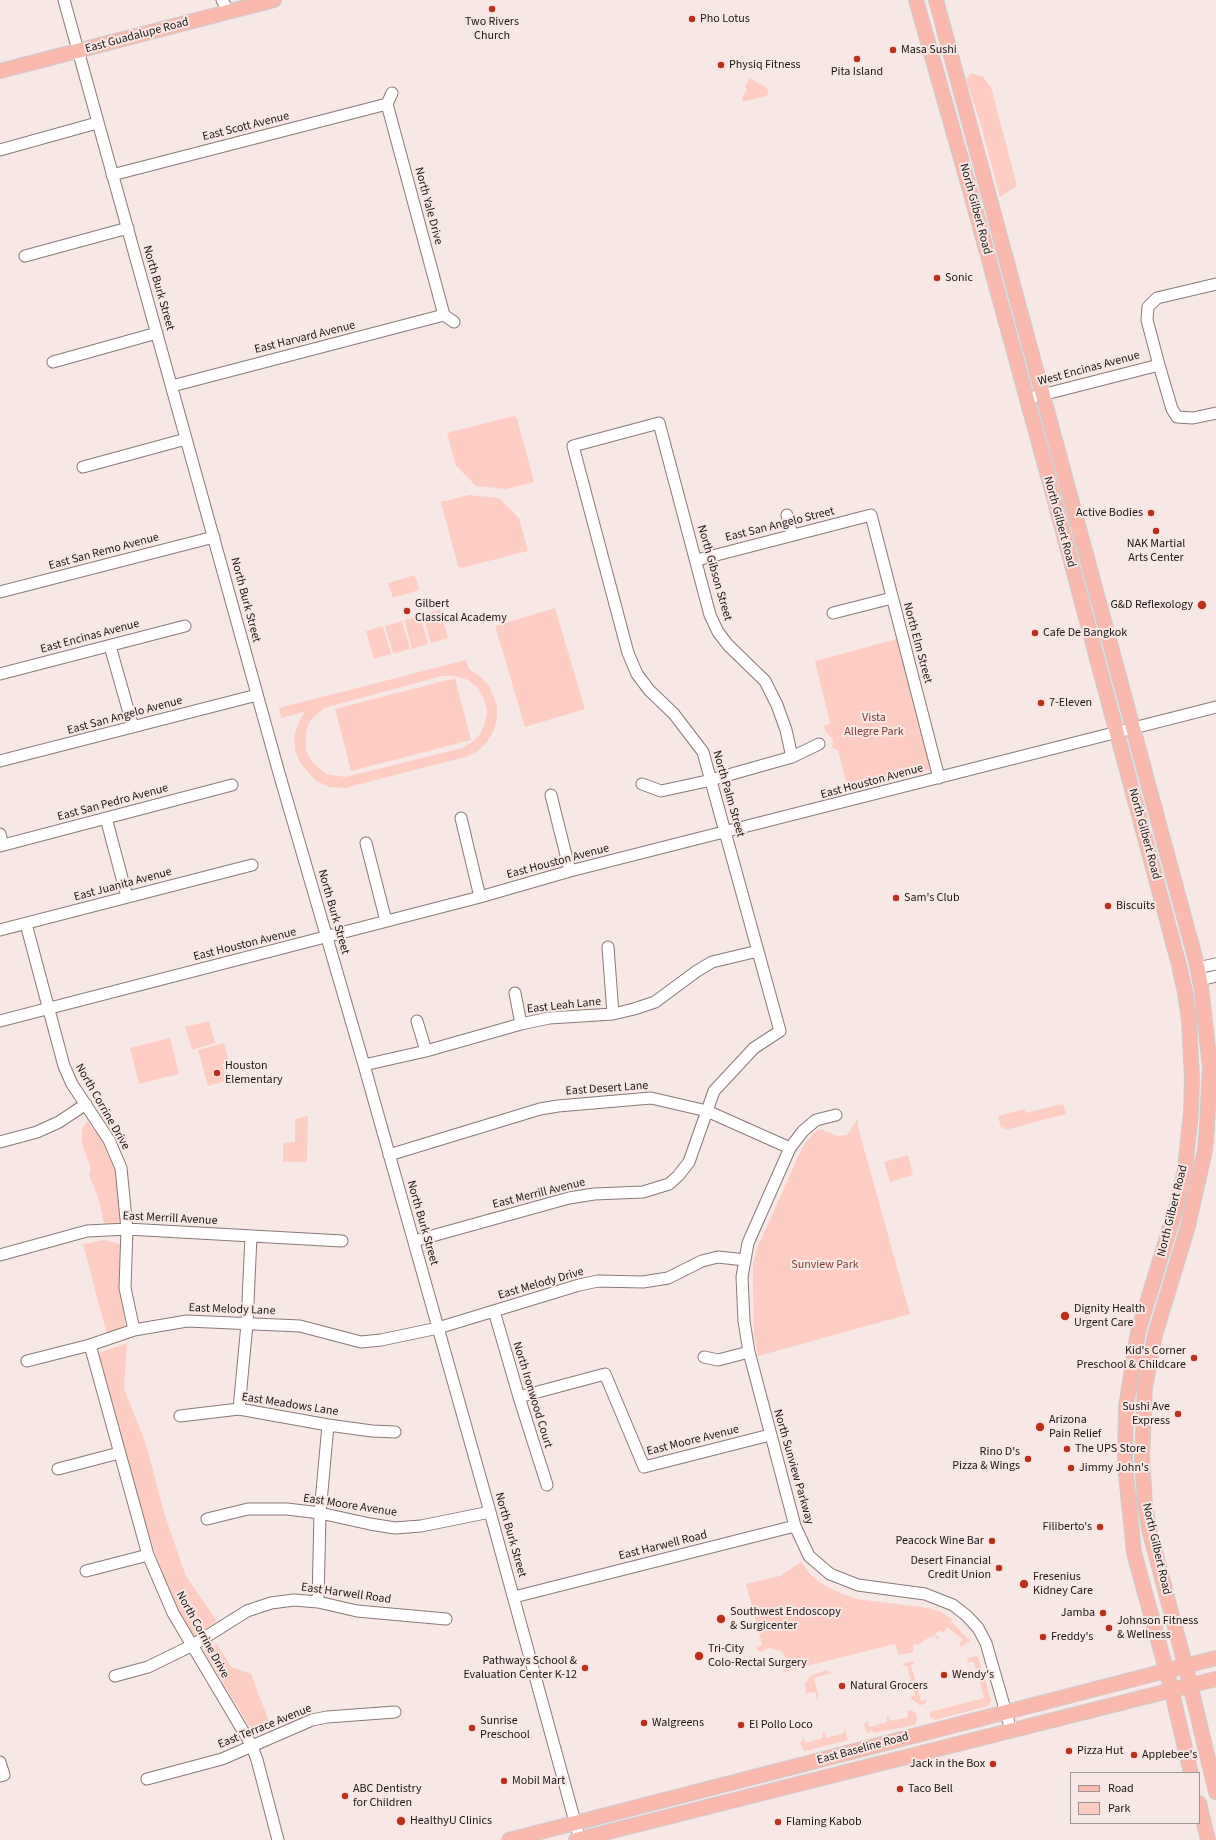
<!DOCTYPE html>
<style>
body{margin:0}
#map{position:relative;width:1216px;height:1840px;overflow:hidden;background:#f8e8e5;font-family:"Source Sans 3",sans-serif}
canvas{display:block}
.legend{position:absolute;left:1070px;top:1772px;width:130px;height:52px;box-sizing:border-box;background:#f8e8e5;border:1px solid #a09492;margin:0;padding:5px 7px;list-style:none;font-size:12px;color:#1c1715}
.legend li{display:flex;align-items:center;gap:8px;height:20px}
.legend b{width:20px;border:1px solid #a09492}
</style>
<div id="map">
<canvas width="1216" height="1840"></canvas>
<ul class="legend">
<li><b style="height:5px;background:#f9b9ad"></b>Road</li>
<li><b style="height:11px;background:#fdcdc3"></b>Park</li>
</ul>
</div>
<script>
const g = document.querySelector('canvas').getContext('2d');
g.lineJoin = 'round';
function paint(path, color) {
  g.fillStyle = color;
  g.fill(path, 'evenodd');
}
function poly(rows) {
  const path = new Path2D();
  for (const r of rows) {
    path.moveTo(r[0], r[1]);
    for (let i = 2; i < r.length; i += 2) path.lineTo(r[i], r[i + 1]);
  }
  return path;
}
function stroke(path, color, width, dash) {
  g.strokeStyle = color;
  g.lineWidth = width;
  g.lineCap = dash ? 'butt' : 'round';
  g.setLineDash(dash || []);
  g.stroke(path);
}
function label(font, color, halo, rows, align = 'center') {
  g.font = font + ' "Source Sans 3",sans-serif';
  g.lineWidth = 4;
  g.setLineDash([]);
  g.textBaseline = 'middle';
  g.strokeStyle = halo;
  g.fillStyle = color;
  for (const [text, x, y, turn = 0] of rows) {
    g.save();
    g.translate(x, y);
    g.rotate((+turn || 0) * Math.PI / 180);
    g.textAlign = isNaN(turn) ? turn : align;
    if (halo) g.strokeText(text, 0, 0);
    g.fillText(text, 0, 0);
    g.restore();
  }
}
paint(poly([
 [971,73,982,76,991,87,1017,186,1000,197,979,119,966,79],
 [750,78,767,88,769,95,743,102,742,98,747,89,745,87],
 [514,416,517,418,534,482,506,489,476,486,456,466,447,433],
 [469,495,499,498,519,518,528,551,461,568,458,566,441,502],
 [415,575,419,590,393,598,388,583],
 [555,608,585,709,525,727,495,626],
 [440,610,448,638,431,643,423,615],
 [420,616,428,644,412,649,404,620],
 [402,621,410,649,393,654,385,626],
 [383,626,391,654,374,659,366,631],
 [897,639,930,764,929,770,848,791,838,750,832,747,833,740,825,731,824,726,830,723,815,661],
 [466,660,469,669,480,676,489,686,497,705,497,718,494,730,487,742,478,751,465,757,345,788,330,787,316,781,301,764,295,751,294,737,298,724,304,712,281,718,279,708],
 [442,676,455,676,468,680,478,688,484,699,487,711,485,723,480,734,472,742,462,748,345,777,326,774,312,762,306,750,306,732,310,721,324,708],
 [455,678,471,740,351,771,335,709],
 [209,1021,215,1043,192,1050,185,1027],
 [170,1038,179,1074,139,1084,130,1048],
 [224,1043,228,1059,226,1062,222,1064,227,1081,208,1086,198,1050],
 [1063,1104,1066,1114,1005,1130,1004,1127,1001,1128,998,1116,1024,1109,1026,1113],
 [308,1116,307,1162,283,1162,283,1143,295,1142,295,1119],
 [858,1119,858,1127,910,1314,758,1356,754,1334,753,1288,753,1264,757,1248,802,1148,807,1141,816,1131,821,1129,837,1136,847,1135],
 [87,1121,100,1137,114,1168,121,1196,123,1223,104,1224,99,1200,89,1175,91,1169,82,1144,82,1129],
 [908,1155,913,1175,890,1182,884,1162],
 [104,1240,120,1244,125,1328,107,1335,83,1244],
 [127,1343,124,1389,146,1444,165,1516,186,1576,217,1621,194,1638,170,1594,154,1550,136,1493,99,1353],
 [801,1562,811,1575,825,1586,843,1594,857,1599,928,1608,939,1611,952,1619,951,1621,970,1641,960,1647,960,1644,962,1639,947,1627,944,1633,939,1630,935,1634,939,1637,939,1640,934,1635,920,1643,921,1644,913,1645,913,1651,915,1652,899,1655,895,1644,783,1672,786,1663,786,1658,782,1652,770,1648,763,1650,762,1652,758,1651,756,1648,762,1645,746,1584,780,1576],
 [217,1644,231,1667,251,1674,270,1724,255,1736,204,1651],
 [976,1656,978,1657,991,1700,988,1706,935,1720,930,1717,930,1712,984,1698,974,1662,968,1662,967,1661,968,1658],
 [911,1661,916,1662,911,1665,921,1701,927,1700,925,1704,920,1705,910,1698,915,1695,907,1666,902,1666,905,1663],
 [826,1670,832,1673,814,1678,818,1694,818,1702,815,1692,806,1694,805,1684,810,1676],
 [911,1710,916,1713,917,1720,915,1725,874,1733,871,1730,869,1734,866,1731,864,1724,866,1722,868,1722,869,1727,887,1722,887,1716,888,1716,890,1721,908,1717,907,1711],
 [844,1727,848,1740,805,1751,802,1748,800,1743,804,1738,805,1743,823,1738,822,1733,824,1732,826,1738,844,1733]
]), '#fdcdc3');
const minor = poly([
 [64,0,279,773,364,1065,490,1512,580,1840],
 [222,0,229,12],
 [387,104,444,315],
 [387,104,392,93],
 [0,150,97,123],
 [112,175,387,104],
 [25,256,128,228],
 [1216,284,1157,298,1148,307,1147,320,1159,365,1172,409,1177,417,1193,418,1216,413],
 [444,315,454,322],
 [53,362,157,333],
 [172,386,444,315],
 [1026,399,1159,365],
 [83,467,186,439],
 [787,515,792,535],
 [697,560,871,515,939,778],
 [0,592,214,537],
 [833,613,892,598],
 [110,646,133,727],
 [0,674,185,626],
 [0,761,257,695],
 [642,784,661,791,707,781,792,757,819,744],
 [551,795,570,871],
 [106,818,127,897],
 [461,818,480,897],
 [0,834,3,845],
 [366,843,386,921],
 [0,846,232,785],
 [26,924,64,1066,72,1084,109,1140,121,1168,127,1229,125,1288,134,1330],
 [0,930,252,865],
 [608,947,613,1014],
 [1197,968,1216,964],
 [1200,980,1216,976],
 [515,993,521,1024],
 [0,1021,480,897,570,871,1216,707],
 [417,1021,426,1051],
 [364,1065,426,1051,521,1024,549,1018,613,1014,634,1009,655,1002,697,971,712,962,758,951],
 [836,1115,816,1120,803,1131,790,1148,748,1243,742,1277,744,1321,749,1352,795,1526,809,1556,830,1574,858,1585,925,1594,953,1605,967,1616,978,1628,986,1643,1011,1730],
 [0,1142,37,1132,59,1122,86,1104],
 [389,1155,540,1109,558,1106,651,1098,707,1111,790,1148],
 [414,1241,569,1198,594,1194,643,1192,669,1184,678,1176,689,1162,714,1091,754,1048,780,1031,703,752,674,714,649,690,637,674,628,653,573,446,659,423,710,615,718,632,728,645,765,681,777,705,786,730,792,757],
 [0,1255,87,1231,127,1229,342,1241],
 [494,1311,519,1397,547,1485],
 [90,1345,148,1555,173,1613,252,1746,257,1760,278,1840],
 [704,1357,718,1360,749,1352],
 [27,1361,90,1345,134,1330,187,1321,300,1326,361,1342,381,1340,438,1328,579,1285,598,1281,643,1282,668,1278,702,1261,718,1257,745,1260],
 [519,1397,605,1374,644,1467,770,1435],
 [239,1409,247,1324,251,1236],
 [180,1416,239,1409,328,1425,372,1431,395,1432],
 [58,1469,119,1453],
 [207,1519,248,1509,287,1509,320,1513,370,1524,395,1528,421,1526,490,1512],
 [86,1571,148,1555],
 [514,1597,795,1526],
 [318,1602,320,1513,328,1425],
 [115,1676,148,1667,193,1645,247,1611,271,1603,294,1600,318,1602,357,1611,446,1619],
 [0,1762,4,1775,0,1776],
 [147,1779,222,1759,312,1720,327,1717,395,1712]
]);
const major = poly([
 [916,0,971,194,1051,487,1179,965,1185,992,1189,1021,1192,1079,1191,1112,1185,1169,1176,1208,1138,1332,1126,1407,1125,1464,1134,1553,1169,1680,1191,1773],
 [936,0,1196,961,1201,986,1210,1067,1207,1126,1205,1150,1188,1226,1155,1335,1145,1387,1142,1459,1145,1504,1149,1529,1188,1676,1216,1792],
 [0,71,274,0],
 [1199,1803,1208,1840],
 [509,1840,1216,1658],
 [576,1840,1216,1679]
]);
stroke(minor, '#887977', 13);
stroke(major, '#cdcccc', 16);
stroke(minor, '#fff', 11);
stroke(major, '#f9b9ad', 14);
for (const [x, y, r, color] of [
 [492,9,4,"#bc301b"],
 [692,19,4,"#bc301b"],
 [893,50,4,"#bc301b"],
 [857,59,4,"#bc301b"],
 [721,65,4,"#bc301b"],
 [937,278,4,"#bc301b"],
 [1151,513,4,"#bc301b"],
 [1156,531,4,"#bc301b"],
 [1202,605,5,"#bc301b"],
 [407,611,4,"#bc301b"],
 [1035,633,4,"#bc301b"],
 [1041,703,4,"#bc301b"],
 [896,898,4,"#bc301b"],
 [1108,906,4,"#bc301b"],
 [217,1073,4,"#bc301b"],
 [1065,1316,5,"#bc301b"],
 [1194,1358,4,"#bc301b"],
 [1178,1414,4,"#bc301b"],
 [1040,1427,5,"#bc301b"],
 [1067,1449,4,"#bc301b"],
 [1028,1459,4,"#bc301b"],
 [1071,1468,4,"#bc301b"],
 [1100,1527,4,"#bc301b"],
 [992,1541,4,"#bc301b"],
 [999,1568,4,"#bc301b"],
 [1024,1584,5,"#bc301b"],
 [1103,1613,4,"#bc301b"],
 [721,1619,5,"#bc301b"],
 [1109,1628,4,"#bc301b"],
 [1043,1637,4,"#bc301b"],
 [699,1656,5,"#bc301b"],
 [585,1668,4,"#bc301b"],
 [944,1675,4,"#bc301b"],
 [842,1686,4,"#bc301b"],
 [644,1723,4,"#bc301b"],
 [741,1725,4,"#bc301b"],
 [472,1728,4,"#bc301b"],
 [1069,1751,4,"#bc301b"],
 [1134,1755,4,"#bc301b"],
 [993,1764,4,"#bc301b"],
 [504,1781,4,"#bc301b"],
 [900,1789,4,"#bc301b"],
 [345,1796,4,"#bc301b"],
 [401,1821,5,"#bc301b"],
 [778,1822,4,"#bc301b"]
]) {
  const dot = new Path2D();
  dot.arc(x, y, r, 0, 2 * Math.PI);
  g.fillStyle = color;
  g.fill(dot);
  stroke(dot, '#f8e8e5', 1.5);
}
label('12px', '#1c1715', '#f8e8e5', [
 ["Pho Lotus",700,19],
 ["Two Rivers",492,22,"center"],
 ["Church",492,36,"center"],
 ["Masa Sushi",901,50],
 ["Physiq Fitness",729,65],
 ["Pita Island",857,72,"center"],
 ["Sonic",945,278],
 ["Active Bodies",1143,513,"right"],
 ["NAK Martial",1156,544,"center"],
 ["Arts Center",1156,558,"center"],
 ["Gilbert",415,604],
 ["Classical Academy",415,618],
 ["G&D Reflexology",1193,605,"right"],
 ["Cafe De Bangkok",1043,633],
 ["7-Eleven",1049,703],
 ["Sam's Club",904,898],
 ["Biscuits",1116,906],
 ["Houston",225,1066],
 ["Elementary",225,1080],
 ["Dignity Health",1074,1309],
 ["Urgent Care",1074,1323],
 ["Kid's Corner",1186,1351,"right"],
 ["Preschool & Childcare",1186,1365,"right"],
 ["Sushi Ave",1170,1407,"right"],
 ["Express",1170,1421,"right"],
 ["Arizona",1049,1420],
 ["Pain Relief",1049,1434],
 ["The UPS Store",1075,1449],
 ["Rino D's",1020,1452,"right"],
 ["Pizza & Wings",1020,1466,"right"],
 ["Jimmy John's",1079,1468],
 ["Filiberto's",1092,1527,"right"],
 ["Peacock Wine Bar",984,1541,"right"],
 ["Desert Financial",991,1561,"right"],
 ["Credit Union",991,1575,"right"],
 ["Fresenius",1033,1577],
 ["Kidney Care",1033,1591],
 ["Southwest Endoscopy",730,1612],
 ["& Surgicenter",730,1626],
 ["Jamba",1095,1613,"right"],
 ["Johnson Fitness",1117,1621],
 ["& Wellness",1117,1635],
 ["Freddy's",1051,1637],
 ["Tri-City",708,1649],
 ["Colo-Rectal Surgery",708,1663],
 ["Pathways School &",577,1661,"right"],
 ["Evaluation Center K-12",577,1675,"right"],
 ["Wendy's",952,1675],
 ["Natural Grocers",850,1686],
 ["Sunrise",480,1721],
 ["Preschool",480,1735],
 ["Walgreens",652,1723],
 ["El Pollo Loco",749,1725],
 ["Pizza Hut",1077,1751],
 ["Applebee's",1142,1755],
 ["Jack in the Box",985,1764,"right"],
 ["Mobil Mart",512,1781],
 ["ABC Dentistry",353,1789],
 ["for Children",353,1803],
 ["Taco Bell",908,1789],
 ["HealthyU Clinics",410,1821],
 ["Flaming Kabob",786,1822]
], 'left');
label('12px', '#1c1715', '#f8e8e5', [
 ["East Guadalupe Road",137,36,-15],
 ["East Scott Avenue",246,127,-14],
 ["North Yale Drive",428,206,75],
 ["North Gilbert Road",975,209,75],
 ["North Burk Street",158,288,74],
 ["East Harvard Avenue",305,338,-14],
 ["West Encinas Avenue",1089,369,-15],
 ["North Gilbert Road",1059,522,75],
 ["East San Angelo Street",780,525,-14],
 ["East San Remo Avenue",104,552,-15],
 ["North Gibson Street",714,573,74],
 ["North Burk Street",245,600,75],
 ["East Encinas Avenue",90,637,-15],
 ["North Elm Street",917,643,75],
 ["East San Angelo Avenue",125,716,-15],
 ["East Houston Avenue",872,782,-15],
 ["North Palm Street",728,794,74],
 ["East San Pedro Avenue",113,803,-15],
 ["North Gilbert Road",1144,834,75],
 ["East Houston Avenue",558,862,-15],
 ["East Juanita Avenue",123,885,-15],
 ["North Burk Street",333,912,74],
 ["East Houston Avenue",245,945,-14],
 ["East Leah Lane",564,1006,-6],
 ["East Desert Lane",607,1089,-4],
 ["North Corrine Drive",102,1107,60],
 ["East Merrill Avenue",539,1194,-14],
 ["North Gilbert Road",1173,1211,-76],
 ["East Merrill Avenue",170,1219,3],
 ["North Burk Street",422,1223,74],
 ["East Melody Drive",541,1284,-16],
 ["East Melody Lane",232,1310,2],
 ["North Ironwood Court",532,1395,73],
 ["East Meadows Lane",290,1405,9],
 ["East Moore Avenue",693,1441,-14],
 ["North Sunview Parkway",793,1467,74],
 ["East Moore Avenue",350,1506,9],
 ["North Burk Street",510,1535,74],
 ["East Harwell Road",663,1546,-14],
 ["North Gilbert Road",1156,1549,77],
 ["East Harwell Road",346,1594,8],
 ["North Corrine Drive",202,1635,61],
 ["East Terrace Avenue",265,1727,-22],
 ["East Baseline Road",863,1749,-15]
]);
label('12px', '#7f3e32', '#f8e8e5', [
 ["Vista",874,718],
 ["Allegre Park",874,732],
 ["Sunview Park",825,1265]
]);
</script>
